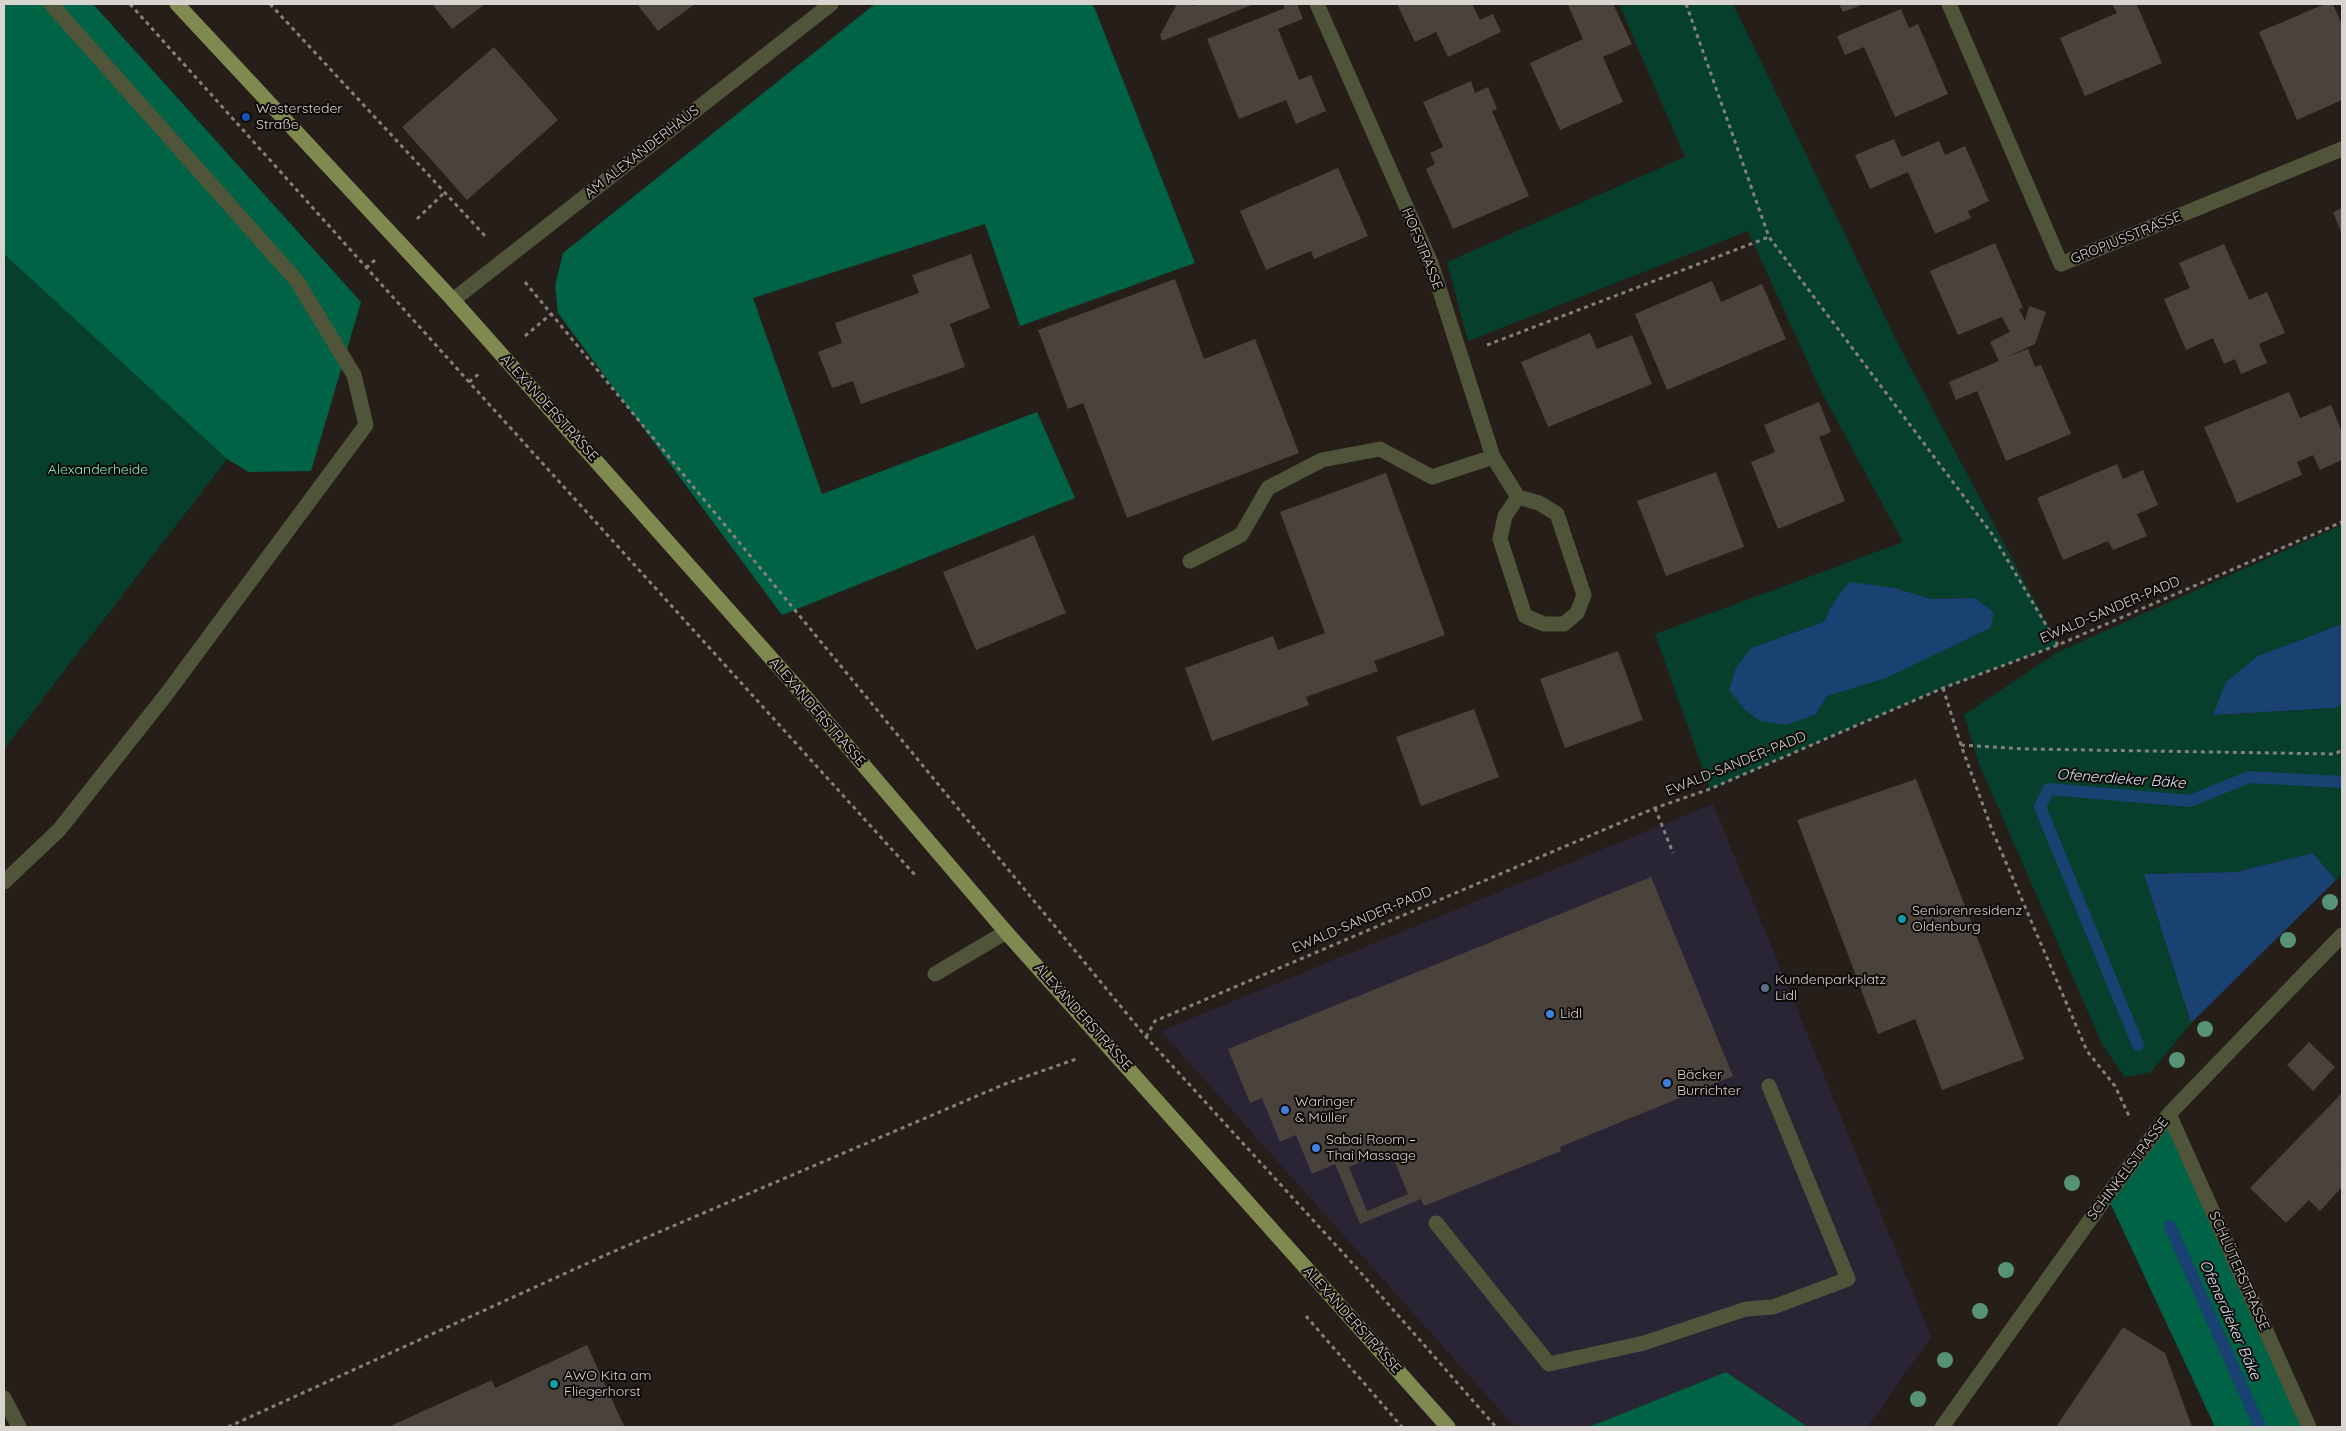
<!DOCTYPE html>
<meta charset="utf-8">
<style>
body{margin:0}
#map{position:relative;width:2346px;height:1431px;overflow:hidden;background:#261f19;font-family:Quicksand,sans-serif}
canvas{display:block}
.frame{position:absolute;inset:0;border:5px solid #d8d4d0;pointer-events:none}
</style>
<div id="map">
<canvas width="2346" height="1431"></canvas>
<div class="frame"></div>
</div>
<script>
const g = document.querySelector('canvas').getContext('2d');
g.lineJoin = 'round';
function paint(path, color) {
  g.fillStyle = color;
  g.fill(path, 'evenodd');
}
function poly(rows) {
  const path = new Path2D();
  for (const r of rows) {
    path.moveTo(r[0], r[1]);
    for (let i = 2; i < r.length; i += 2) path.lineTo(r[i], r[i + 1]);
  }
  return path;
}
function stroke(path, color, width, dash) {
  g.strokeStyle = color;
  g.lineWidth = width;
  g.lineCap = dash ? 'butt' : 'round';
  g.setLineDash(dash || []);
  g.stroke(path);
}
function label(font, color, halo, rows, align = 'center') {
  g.font = font + ' Quicksand,sans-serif';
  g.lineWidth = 4;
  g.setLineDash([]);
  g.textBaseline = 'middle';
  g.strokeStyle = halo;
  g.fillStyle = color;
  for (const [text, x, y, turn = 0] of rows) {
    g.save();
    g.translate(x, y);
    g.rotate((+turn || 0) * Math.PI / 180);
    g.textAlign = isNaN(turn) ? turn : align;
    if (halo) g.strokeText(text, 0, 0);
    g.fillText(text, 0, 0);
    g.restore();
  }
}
paint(poly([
 [1713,804,1931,1337,1867,1427,1808,1427,1726,1372,1588,1427,1515,1427,1161,1031]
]), '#292535');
paint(poly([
 [1619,4,1733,4,1899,346,2058,645,1943,688,1710,789,1655,634,1903,542,1820,389,1748,231,1468,341,1447,262,1685,157],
 [1895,588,1931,599,1975,598,1990,628,1827,696,1816,715,1751,648,1825,622],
 [4,254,227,459,4,749],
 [2342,525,2342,624,2258,656,2214,715,2334,708,2342,704,2342,874,2336,880,2313,853,2236,872,2144,874,2191,1023,2151,1072,2125,1077,2103,1046,1979,764,1964,715,2056,653]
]), '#06402d');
paint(poly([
 [4,4,93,4,361,302,311,471,249,472,227,459,4,254],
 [875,4,1093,4,1195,263,1020,326,985,224,753,298,822,494,1037,412,1075,498,782,615,558,313,555,286,563,253],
 [2169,1114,2310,1427,2215,1427,2107,1196],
 [1726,1372,1808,1427,1588,1427,1609,1419]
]), '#006346');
paint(poly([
 [1849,582,1895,588,1931,599,1975,598,1994,613,1990,628,1886,678,1827,696,1816,714,1787,725,1760,721,1745,710,1729,690,1736,668,1751,648,1824,622,1832,605],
 [2342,624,2342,704,2334,708,2213,715,2226,682,2258,656],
 [2313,853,2336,880,2191,1023,2144,874,2236,872]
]), '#194171');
stroke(poly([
 [2138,1045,2040,807,2049,789,2190,801,2249,777,2342,782],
 [2170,1226,2260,1427]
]), '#194171', 12);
paint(poly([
 [432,4,485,4,452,29],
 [637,4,695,4,658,31],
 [1177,4,1189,4,1194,6,1196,4,1254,4,1162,41,1160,35],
 [1283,4,1297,4,1303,19,1278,29,1299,80,1311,75,1326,111,1296,124,1286,100,1239,119,1207,39,1285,8],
 [1397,4,1472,4,1480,20,1493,14,1501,32,1448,57,1436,32,1415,42],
 [1572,4,1613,4,1632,44,1603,57,1623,102,1560,130,1530,63,1583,39,1568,5],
 [1839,4,1864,4,1843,12],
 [2112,4,2140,4,2137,5,2162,63,2085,96,2060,38,2117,13],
 [2325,4,2333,4,2342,25,2342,100,2297,120,2259,32],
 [1901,9,1909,28,1918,24,1948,94,1895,117,1864,47,1845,55,1837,36],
 [494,47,558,120,467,200,402,127],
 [1471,81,1475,93,1488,87,1497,109,1492,111,1529,196,1453,229,1426,169,1435,164,1430,153,1443,147,1423,102],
 [1894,139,1902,157,1939,141,1945,155,1965,146,1989,201,1968,211,1971,218,1935,234,1908,172,1870,189,1855,155],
 [1338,168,1368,236,1314,259,1311,251,1266,270,1240,211],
 [2342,208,2342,234,2333,212],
 [1995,243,2023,308,2019,309,2025,321,2029,306,2046,312,2035,344,2007,357,2028,349,2035,367,2041,365,2071,434,2006,461,1977,391,1956,400,1949,382,1999,361,1990,342,2010,332,2002,317,1958,335,1930,271],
 [2224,244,2249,300,2267,292,2285,333,2259,344,2267,363,2241,374,2235,359,2224,364,2213,338,2186,350,2164,299,2190,288,2179,263],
 [971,254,990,308,950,324,965,367,861,404,853,381,832,388,818,352,842,343,835,323,919,293,912,275],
 [1175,279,1204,359,1255,339,1299,453,1127,518,1083,403,1068,409,1038,330],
 [1712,281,1721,302,1762,284,1786,339,1667,390,1635,314],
 [1590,333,1597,349,1632,335,1652,384,1548,427,1521,362],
 [2289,392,2300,418,2331,405,2342,432,2342,460,2320,470,2313,455,2297,462,2302,475,2237,503,2204,427],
 [1819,402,1831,432,1819,437,1845,501,1778,529,1751,462,1775,452,1764,425],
 [2117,464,2123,479,2143,470,2158,505,2137,514,2147,536,2113,550,2108,541,2063,560,2037,498],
 [1716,472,1744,547,1666,576,1637,501],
 [1386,473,1445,635,1374,661,1378,671,1306,697,1309,705,1212,741,1185,668,1273,636,1278,650,1325,633,1280,512],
 [1034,535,1066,613,976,650,943,572],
 [1618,651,1643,720,1565,748,1540,679],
 [1474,709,1499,777,1421,806,1396,737],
 [1916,779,2024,1059,1942,1090,1915,1019,1878,1034,1797,820],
 [1651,877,1733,1076,1560,1147,1561,1151,1424,1206,1421,1199,1360,1224,1335,1164,1312,1174,1296,1135,1280,1142,1262,1098,1250,1103,1228,1049],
 [1390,1150,1408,1194,1367,1211,1349,1167],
 [2309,1042,2335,1067,2313,1091,2287,1065],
 [2342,1093,2342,1162,2340,1164,2342,1166,2342,1187,2320,1211,2309,1200,2286,1223,2250,1188],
 [2123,1327,2165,1353,2192,1427,2056,1427],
 [587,1345,624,1426,622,1427,388,1427,492,1380,495,1388]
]), '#4a433c');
stroke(poly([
 [130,4,469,382,915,875],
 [270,4,486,237],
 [1686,4,1769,237,1992,534,2058,645],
 [417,219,445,192],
 [366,268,375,260],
 [525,282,1146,1037,1354,1265,1496,1427],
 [525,336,551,314],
 [1487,345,1769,237],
 [469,382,480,373],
 [1943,688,1961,745,1992,830,2087,1051,2115,1086,2129,1116],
 [1961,745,2027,749,2335,754,2342,750],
 [1655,808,1673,853],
 [1146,1037,1155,1021,1655,808,1710,789,1943,688,2058,645,2342,522],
 [1306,1316,1402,1427],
 [228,1427,610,1253,1005,1084,1079,1058]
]), '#85807b', 3, [4, 4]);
stroke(poly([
 [1317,4,1431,263,1493,457,1518,497,1539,503,1557,514,1584,595,1577,613,1564,624,1544,624,1525,616,1500,539,1505,516,1518,497],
 [1949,4,2061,264,2342,149],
 [453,300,831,4],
 [1190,561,1241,535,1268,488,1322,460,1380,449,1432,477,1493,457],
 [4,882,59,830,165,696,366,425,354,375,297,281,51,4],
 [935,974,1006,932],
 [2169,1114,2309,1427],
 [1436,1223,1549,1364,1644,1343,1746,1309,1773,1307,1848,1279,1769,1086],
 [4,1398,19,1427],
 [1942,1427,2107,1196,2169,1114,2342,935]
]), '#50553a', 15);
stroke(poly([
 [177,4,453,300,802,693,1006,932,1448,1427]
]), '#808950', 15);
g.fillStyle = '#569275';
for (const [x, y] of [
 [2330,902],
 [2288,940],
 [2205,1029],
 [2177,1060],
 [2072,1183],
 [2006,1270],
 [1980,1311],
 [1945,1360],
 [1918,1399]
]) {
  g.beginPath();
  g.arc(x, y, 8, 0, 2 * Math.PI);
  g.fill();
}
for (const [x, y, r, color] of [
 [246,117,5,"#1a4fb4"],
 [1902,919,5,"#0f9aa8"],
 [1765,988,5,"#5c6f8a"],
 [1550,1014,5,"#3f7fe0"],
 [1667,1083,5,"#3f7fe0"],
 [1285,1110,5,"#3f7fe0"],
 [1316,1148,5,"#3f7fe0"],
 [554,1384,5,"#0f9aa8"]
]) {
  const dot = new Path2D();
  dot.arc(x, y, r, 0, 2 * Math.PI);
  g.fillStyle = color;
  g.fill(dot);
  stroke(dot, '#0d0a07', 2);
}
label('14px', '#d8d4d0', '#0d0a07', [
 ["Westersteder",256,109],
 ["Straße",256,125],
 ["Seniorenresidenz",1912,911],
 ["Oldenburg",1912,927],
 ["Kundenparkplatz",1775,980],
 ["Lidl",1775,996],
 ["Lidl",1560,1014],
 ["Bäcker",1677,1075],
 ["Burrichter",1677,1091],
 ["Waringer",1295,1102],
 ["& Müller",1295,1118],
 ["Sabai Room –",1326,1140],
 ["Thai Massage",1326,1156],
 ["AWO Kita am",564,1376],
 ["Fliegerhorst",564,1392]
], 'left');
label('14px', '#d8d4d0', '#0d0a07', [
 ["AM ALEXANDERHAUS",642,152,-38],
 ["GROPIUSSTRASSE",2126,238,-22],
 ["HOFSTRASSE",1422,249,68],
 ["ALEXANDERSTRASSE",549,408,48],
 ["EWALD-SANDER-PADD",2110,610,-23],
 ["ALEXANDERSTRASSE",817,712,49],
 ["EWALD-SANDER-PADD",1736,764,-22],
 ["EWALD-SANDER-PADD",1362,920,-23],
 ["ALEXANDERSTRASSE",1083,1017,48],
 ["SCHINKELSTRASSE",2128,1169,-53],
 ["SCHLÜTERSTRASSE",2239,1271,66],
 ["ALEXANDERSTRASSE",1352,1320,48]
]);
label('14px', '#7ef0c1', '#0d0a07', [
 ["Alexanderheide",98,470]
]);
label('italic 15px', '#d7e3f3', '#0d0a07', [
 ["Ofenerdieker Bäke",2121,779,4],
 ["Ofenerdieker Bäke",2230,1320,66]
]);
</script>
